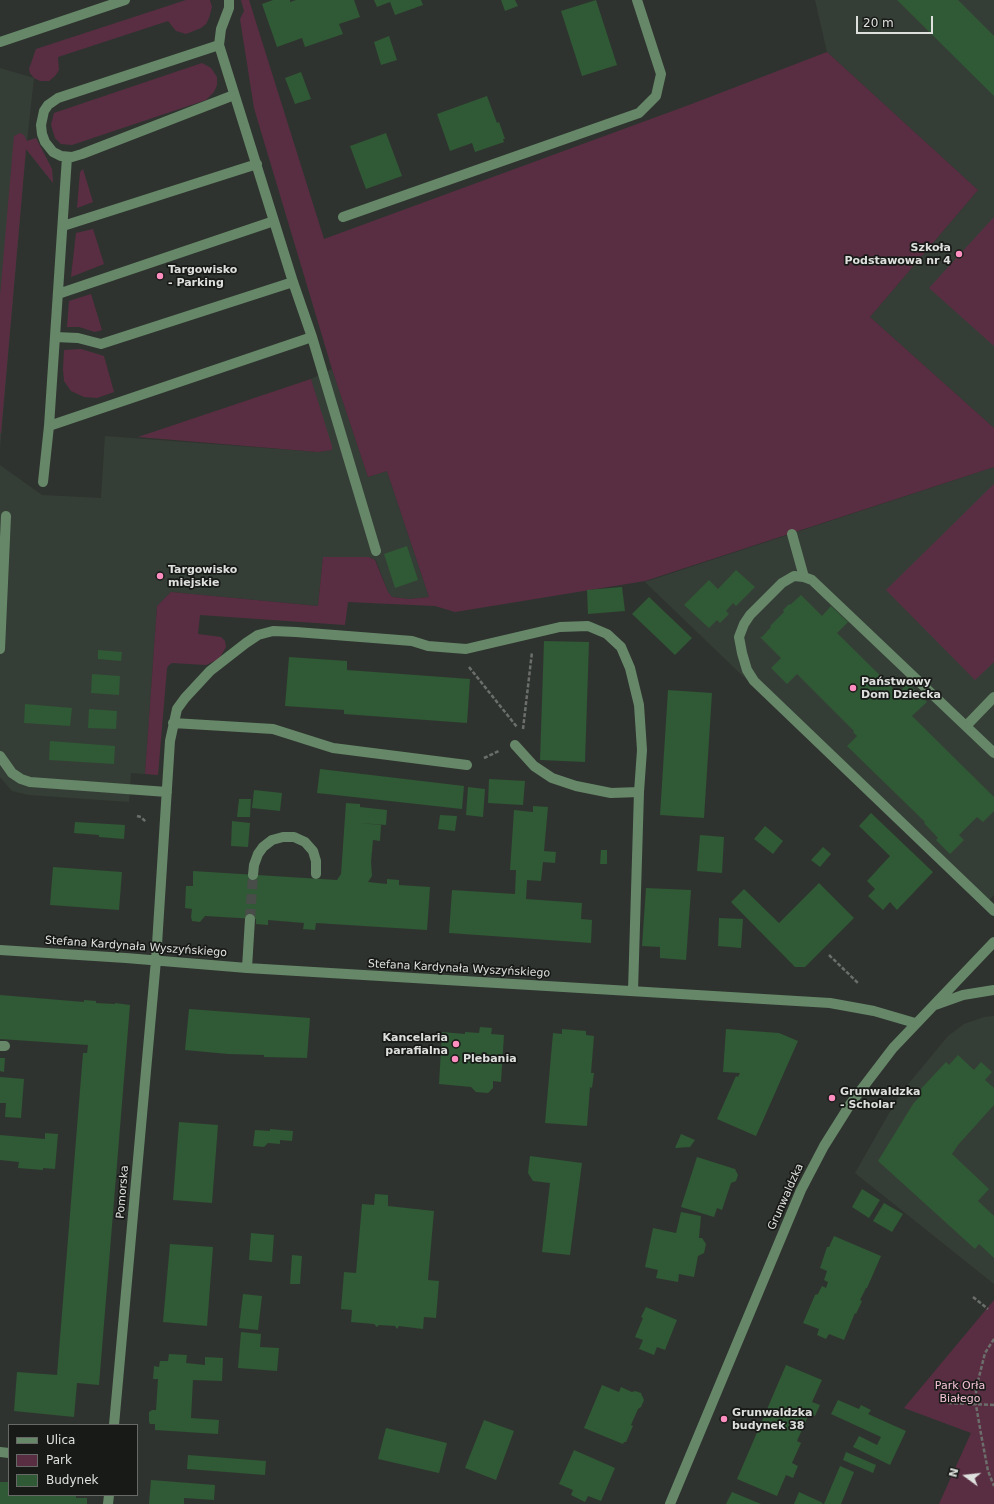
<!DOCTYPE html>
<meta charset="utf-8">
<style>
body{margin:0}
#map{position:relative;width:994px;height:1504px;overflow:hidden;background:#2f332f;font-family:"DejaVu Sans",sans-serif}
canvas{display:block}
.legend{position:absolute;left:8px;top:1424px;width:130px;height:72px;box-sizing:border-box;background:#181a18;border:1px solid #676967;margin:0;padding:5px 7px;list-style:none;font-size:12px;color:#dee0de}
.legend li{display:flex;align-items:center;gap:8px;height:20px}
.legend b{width:20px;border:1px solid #676967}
.north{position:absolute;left:946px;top:1456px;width:40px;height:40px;-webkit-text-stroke:3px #181a18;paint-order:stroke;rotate:285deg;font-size:11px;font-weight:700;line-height:16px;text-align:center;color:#dee0de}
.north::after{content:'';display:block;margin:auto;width:14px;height:18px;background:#dee0de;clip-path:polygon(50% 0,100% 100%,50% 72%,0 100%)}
.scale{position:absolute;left:856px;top:16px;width:77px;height:18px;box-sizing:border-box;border:2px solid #dee0de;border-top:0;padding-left:5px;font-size:12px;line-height:14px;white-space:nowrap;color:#dee0de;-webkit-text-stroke:3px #181a18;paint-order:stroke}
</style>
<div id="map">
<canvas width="994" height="1504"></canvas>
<ul class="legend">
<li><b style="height:5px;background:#668869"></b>Ulica</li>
<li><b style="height:11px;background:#5a2e42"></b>Park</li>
<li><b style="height:11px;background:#305935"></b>Budynek</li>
</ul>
<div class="north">N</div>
<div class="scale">20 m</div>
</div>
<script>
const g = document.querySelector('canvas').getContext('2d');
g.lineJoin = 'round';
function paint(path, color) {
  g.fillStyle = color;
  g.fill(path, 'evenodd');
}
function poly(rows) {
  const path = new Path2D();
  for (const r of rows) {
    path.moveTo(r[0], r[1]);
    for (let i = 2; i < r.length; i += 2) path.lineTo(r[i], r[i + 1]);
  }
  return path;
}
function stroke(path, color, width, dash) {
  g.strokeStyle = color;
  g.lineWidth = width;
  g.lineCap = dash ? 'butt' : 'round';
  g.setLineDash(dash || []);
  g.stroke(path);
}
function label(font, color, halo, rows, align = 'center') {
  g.font = font + ' "DejaVu Sans",sans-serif';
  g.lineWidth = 3.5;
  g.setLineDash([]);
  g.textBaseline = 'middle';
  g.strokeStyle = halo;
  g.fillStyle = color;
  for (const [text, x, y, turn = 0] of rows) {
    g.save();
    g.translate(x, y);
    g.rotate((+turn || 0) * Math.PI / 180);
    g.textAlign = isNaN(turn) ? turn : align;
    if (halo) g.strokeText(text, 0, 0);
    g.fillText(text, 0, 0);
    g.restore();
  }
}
paint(poly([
 [815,0,994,0,994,428,870,317,978,190,827,52],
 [0,68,34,78,27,141,36,138,52,169,53,183,26,149,0,448],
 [332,369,368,477,387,471,429,597,409,599,392,597,388,592,376,560,369,557,323,557,318,606,171,592,157,606,145,774,131,773,129,802,29,795,12,791,0,777,0,465,42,495,101,498,105,436,318,452,332,450,311,379],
 [994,467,994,895,983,907,645,582],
 [994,1016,994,1284,855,1173,900,1094,948,1036,964,1024,984,1017]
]), '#353e36');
paint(poly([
 [186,0,210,0,212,7,209,18,206,24,201,28,186,34,183,33,176,31,168,21,58,57,59,70,55,76,49,81,40,81,34,78,30,73,29,69,36,49],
 [241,0,249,0,324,239,689,105,827,52,978,190,870,317,994,428,994,467,645,581,455,612,435,606,348,602,345,625,200,615,198,634,221,637,225,641,226,647,219,659,206,665,172,663,169,665,167,668,158,775,145,774,157,606,171,592,318,606,323,557,369,557,375,560,388,592,392,597,409,599,429,597,387,471,368,477,332,369,254,108,240,19,244,11],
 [202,63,211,68,217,77,217,85,214,92,206,100,72,145,61,144,55,138,51,125,54,113],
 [20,133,24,135,27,141,36,138,52,169,53,183,26,149,1,433,0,433,0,296,14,136],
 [83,169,93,202,77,208,80,172],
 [994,217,994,346,929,288],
 [93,229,104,264,71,277,76,233],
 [91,294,102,330,95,332,79,327,67,327,69,301],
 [81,349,104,356,114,392,97,398,84,397,71,391,64,381,63,369,64,350],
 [311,379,332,446,332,450,318,452,138,437],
 [994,484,994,662,975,680,886,590],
 [994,1300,994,1504,939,1504,971,1433,904,1408]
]), '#5a2e42');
paint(poly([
 [273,0,290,0,290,2,296,0,354,0,360,17,339,24,343,34,305,47,302,38,277,47,262,4],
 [374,0,421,0,423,5,395,15,390,2,377,7],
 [501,0,515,0,518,6,505,11],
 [596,0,617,65,582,76,561,11],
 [897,0,958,0,994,36,994,96],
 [389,36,397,60,381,65,374,42],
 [301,72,311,99,295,104,285,78],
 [487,96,497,123,499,122,505,139,503,139,504,142,475,152,472,143,450,151,437,114],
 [386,133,402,176,366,189,350,146],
 [407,546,418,580,395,588,384,554],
 [736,570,755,587,736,606,733,603,726,611,729,614,720,623,717,620,709,628,684,605,709,580,718,589],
 [622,587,625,611,588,614,587,590],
 [801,595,822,616,831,606,848,622,837,633,898,693,908,683,927,702,912,716,994,797,994,811,983,822,977,817,959,835,964,840,950,854,936,840,938,838,924,823,925,822,847,746,857,736,853,732,854,731,797,674,787,684,771,668,781,658,760,637,762,637,771,627,770,626,784,612,783,610,789,604,790,605],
 [649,597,692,638,675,655,632,614],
 [544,641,589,642,585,762,540,760],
 [98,650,122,652,121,661,98,659],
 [289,657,347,661,347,670,470,679,467,723,344,714,344,710,285,706],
 [92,674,120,676,119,695,91,693],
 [668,690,712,693,704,818,660,815],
 [25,704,72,708,70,726,24,723],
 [89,709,117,711,116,729,88,728],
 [50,741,115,746,114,764,49,760],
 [320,769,464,786,462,809,317,793],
 [489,779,525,781,523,805,488,803],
 [468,787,485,789,483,817,466,815],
 [254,790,282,793,280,811,252,808],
 [239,799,251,799,250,817,237,817],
 [346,803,360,804,360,807,387,810,386,825,359,823,381,825,380,841,373,840,371,862,372,876,368,882,387,884,387,879,399,880,399,885,430,887,427,930,316,923,315,930,303,929,304,923,268,920,268,925,256,924,256,919,205,916,200,922,192,921,191,917,192,909,185,908,186,886,193,886,193,871,337,880,341,874],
 [533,806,548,807,544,851,556,852,555,863,543,862,541,881,527,880,526,899,582,903,581,919,592,920,591,943,449,933,452,890,515,894,516,870,510,870,514,810,533,812],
 [871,813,933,872,897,910,890,902,883,910,868,896,875,889,867,881,890,856,859,826],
 [440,815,457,816,455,831,438,829],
 [232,821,250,823,248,847,231,846],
 [75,822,125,825,124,839,99,837,99,835,74,833],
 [765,826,783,841,773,854,754,839],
 [700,835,724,837,722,873,697,871],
 [823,847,831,854,820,867,811,860],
 [601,850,607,850,607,864,600,864],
 [53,867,122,872,119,910,50,905],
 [819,883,854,918,805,967,795,967,731,902,744,889,779,923],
 [646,888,691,890,686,960,660,958,660,947,642,946],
 [719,918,743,919,741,948,718,946],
 [0,995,84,1002,84,1000,96,1001,96,1003,115,1004,115,1003,130,1005,99,1385,77,1383,74,1417,14,1411,17,1372,57,1375,83,1053,87,1053,88,1045,0,1039],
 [189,1009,310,1018,307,1058,264,1057,264,1055,228,1054,185,1050],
 [480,1027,492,1028,491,1034,504,1035,501,1082,493,1081,493,1088,488,1093,476,1092,471,1087,439,1084,442,1032,465,1034,465,1032,479,1033],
 [562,1029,586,1031,586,1035,594,1036,591,1073,594,1073,592,1088,590,1087,587,1126,545,1123,553,1033,562,1034],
 [726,1029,779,1033,798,1041,756,1136,717,1119,736,1076,738,1077,740,1073,723,1072],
 [958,1055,974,1070,981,1062,992,1072,985,1080,994,1088,994,1105,958,1145,952,1154,989,1189,978,1201,994,1216,994,1258,979,1244,975,1249,878,1161,913,1104,921,1095,918,1092,946,1062,949,1065],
 [0,1058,5,1058,4,1072,0,1071],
 [0,1077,24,1079,21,1118,5,1117,6,1103,0,1103],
 [179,1122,218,1125,212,1203,173,1200],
 [270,1129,293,1131,292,1141,280,1140,280,1144,268,1143,264,1147,253,1146,255,1130,270,1131],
 [45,1133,58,1134,55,1169,43,1168,43,1170,18,1168,19,1162,0,1160,0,1135,45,1139],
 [681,1134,695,1140,690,1147,675,1148],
 [530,1156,582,1163,570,1255,542,1252,550,1183,533,1181,528,1173],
 [697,1157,735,1169,738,1175,736,1181,731,1183,722,1210,717,1208,714,1217,681,1207],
 [862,1189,880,1200,869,1218,852,1207],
 [375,1194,388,1195,388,1206,434,1211,428,1280,439,1281,436,1318,424,1317,423,1329,399,1326,397,1329,395,1326,379,1325,377,1327,374,1324,351,1322,352,1310,341,1309,344,1272,356,1273,362,1204,374,1205],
 [884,1203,903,1214,892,1232,873,1221],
 [681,1212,701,1216,699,1238,702,1238,706,1244,704,1253,698,1256,694,1277,679,1274,678,1282,656,1278,658,1270,645,1267,653,1228,676,1233],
 [251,1233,274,1235,272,1262,249,1260],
 [834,1236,881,1256,867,1288,866,1288,860,1300,862,1301,856,1314,855,1313,844,1340,829,1334,826,1339,817,1335,819,1329,803,1323,815,1295,818,1294,822,1286,826,1288,828,1282,824,1280,827,1271,820,1268,827,1247,829,1247],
 [170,1244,213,1247,207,1326,163,1322],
 [292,1255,302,1256,300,1284,290,1284],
 [243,1294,262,1296,258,1330,239,1328],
 [646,1307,677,1320,665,1350,657,1347,654,1355,639,1349,643,1340,635,1337,643,1318,641,1317],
 [241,1332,261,1334,260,1347,279,1348,277,1371,238,1368],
 [169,1354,187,1355,186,1363,205,1365,205,1357,223,1358,222,1381,193,1380,191,1418,219,1420,218,1434,155,1430,155,1424,150,1424,149,1422,149,1412,152,1410,156,1410,158,1379,153,1379,154,1366,159,1367,160,1361,168,1361],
 [786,1365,822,1380,812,1402,820,1405,815,1416,809,1414,797,1441,801,1443,792,1463,798,1466,793,1478,786,1475,777,1496,737,1479],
 [602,1385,619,1392,621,1387,632,1392,635,1391,641,1393,644,1400,641,1407,638,1409,631,1425,633,1426,626,1442,624,1442,623,1444,584,1428],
 [838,1400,859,1409,861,1405,871,1410,868,1414,906,1431,890,1465,853,1447,859,1436,877,1445,881,1437,831,1414],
 [484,1420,514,1431,496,1480,465,1468],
 [386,1428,447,1443,439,1473,378,1459],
 [574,1450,615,1468,601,1501,588,1496,585,1502,571,1495,573,1490,559,1484],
 [846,1452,876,1465,873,1473,843,1460],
 [188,1455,266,1461,265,1475,187,1469],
 [840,1466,854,1472,841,1504,824,1504],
 [151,1480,215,1485,214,1500,184,1498,184,1504,149,1504],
 [0,1482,9,1482,9,1495,76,1495,76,1498,87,1498,87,1504,0,1504],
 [732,1492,761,1504,726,1504],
 [799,1492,821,1502,823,1504,794,1504]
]), '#305935');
stroke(poly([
 [250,919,253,875]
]), '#494d49', 10, [10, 5]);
stroke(poly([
 [469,667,517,727],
 [523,729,532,652],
 [484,758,499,751],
 [137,816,141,817,146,822],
 [829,955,858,983],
 [973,1297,988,1309],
 [994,1339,985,1353,976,1389,976,1405,981,1434,988,1471,994,1486],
 [948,1403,994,1405]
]), '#6b6e6b', 2.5, [4, 2]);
stroke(poly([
 [229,0,229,8,221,29,219,45,293,282,312,337,376,551],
 [0,42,125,0],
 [219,45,58,98,48,105,44,111,41,125,42,134,45,142,53,152,61,156,72,157,82,154,234,95],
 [343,217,639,113,656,96,661,74,637,0],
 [63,226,257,164],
 [58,294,274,221],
 [55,337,78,338,101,344,293,282],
 [49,426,312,337],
 [43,482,49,426,67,157],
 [792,534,804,577],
 [0,649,6,516],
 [173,723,273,729,333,748,467,765],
 [967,725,994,697],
 [515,745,534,766,552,778,576,786,611,793,639,792],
 [994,753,812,580,804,577,794,576,782,583,750,615,744,624,739,637,742,653,747,670,754,681,994,911],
 [0,756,12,773,21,779,30,782,167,792],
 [253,875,254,865,258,854,263,847,272,840,283,837,294,837,305,842,313,851,316,861,316,874],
 [0,950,126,958,247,968,830,1003,874,1011,915,1023],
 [247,968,250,919],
 [935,1005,963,995,994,990],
 [0,1046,5,1046],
 [114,1425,156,960,170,741,177,709,185,698,210,671,246,643,258,635,273,631,296,632,412,641,428,646,466,649,560,627,588,626,607,634,621,647,630,668,639,705,642,750,639,792,633,991],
 [0,1452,9,1453],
 [108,1504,109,1495],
 [670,1504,801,1190,824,1146,851,1103,893,1048,994,942]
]), '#668869', 10);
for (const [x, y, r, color] of [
 [959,254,4,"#fd8ec0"],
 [160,276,4,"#fd8ec0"],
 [160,576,4,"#fd8ec0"],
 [853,688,4,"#fd8ec0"],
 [456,1044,4,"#fd8ec0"],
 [455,1059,4,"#fd8ec0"],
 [832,1098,4,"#fd8ec0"],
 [724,1419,4,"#fd8ec0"]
]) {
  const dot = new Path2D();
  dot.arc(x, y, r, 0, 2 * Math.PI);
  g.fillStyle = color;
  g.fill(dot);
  stroke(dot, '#181a18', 1.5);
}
label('bold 11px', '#dee0de', '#181a18', [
 ["Szkoła",951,248,"right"],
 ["Podstawowa nr 4",951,261,"right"],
 ["Targowisko",168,270],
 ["- Parking",168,283],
 ["Targowisko",168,570],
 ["miejskie",168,583],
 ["Państwowy",861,682],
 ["Dom Dziecka",861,695],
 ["Kancelaria",448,1038,"right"],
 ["parafialna",448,1051,"right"],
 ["Plebania",463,1059],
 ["Grunwaldzka",840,1092],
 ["- Scholar",840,1105],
 ["Grunwaldzka",732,1413],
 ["budynek 38",732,1426]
], 'left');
label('11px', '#dee0de', '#181a18', [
 ["Stefana Kardynała Wyszyńskiego",136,947,4],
 ["Stefana Kardynała Wyszyńskiego",459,969,3],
 ["Pomorska",123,1192,-85],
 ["Grunwaldzka",786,1197,-66]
]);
label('11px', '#f5c3d7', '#181a18', [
 ["Park Orła",960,1386],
 ["Białego",960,1399]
]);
</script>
